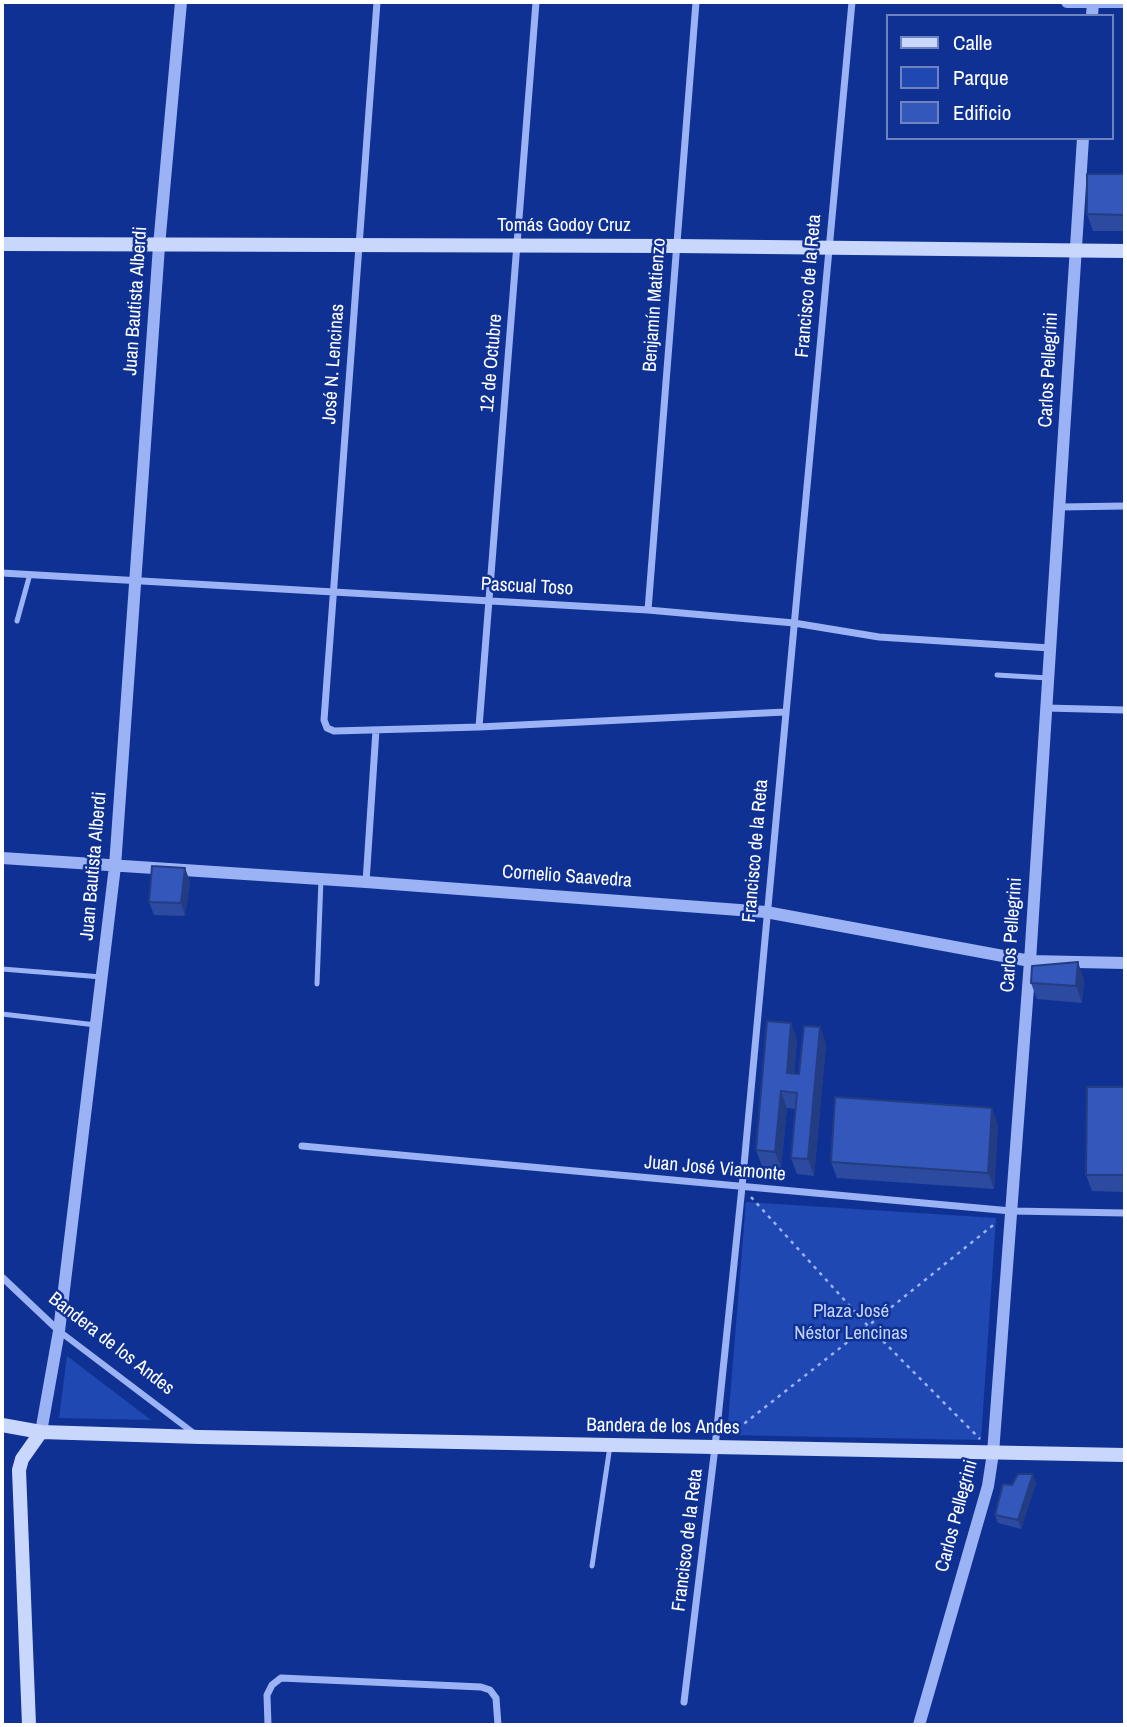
<!DOCTYPE html>
<meta charset="utf-8">
<style>
body{margin:0}
#map{position:relative;width:1127px;height:1727px;overflow:hidden;background:#0f3193;font-family:"Archivo Narrow",sans-serif}
canvas{display:block}
.frame{position:absolute;inset:0;border:4px solid #fff;pointer-events:none}
.legend{position:absolute;left:886px;top:14px;width:228px;height:126px;box-sizing:border-box;background:#0f3193;border:2px solid #6f83be;margin:0;padding:9px 12px;list-style:none;font-size:21px;color:#fff}
.legend li{display:flex;align-items:center;gap:14px;height:35px}
.legend b{width:35px;border:2px solid #6f83be}
</style>
<div id="map">
<canvas width="1127" height="1727"></canvas>
<div class="frame"></div>
<ul class="legend">
<li><b style="height:9px;background:#cad7fd"></b>Calle</li>
<li><b style="height:19px;background:#2048b2"></b>Parque</li>
<li><b style="height:19px;background:#3357ba"></b>Edificio</li>
</ul>
</div>
<script>
const g = document.querySelector('canvas').getContext('2d');
g.lineJoin = 'round';
function paint(path, color) {
  g.fillStyle = color;
  g.fill(path, 'evenodd');
}
function poly(rows) {
  const path = new Path2D();
  for (const r of rows) {
    path.moveTo(r[0], r[1]);
    for (let i = 2; i < r.length; i += 2) path.lineTo(r[i], r[i + 1]);
  }
  return path;
}
function stroke(path, color, width, dash) {
  g.strokeStyle = color;
  g.lineWidth = width;
  g.lineCap = dash ? 'butt' : 'round';
  g.setLineDash(dash || []);
  g.stroke(path);
}
function label(font, color, halo, rows, align = 'center') {
  g.font = font + ' "Archivo Narrow",sans-serif';
  g.lineWidth = 5;
  g.setLineDash([]);
  g.textBaseline = 'middle';
  g.strokeStyle = halo;
  g.fillStyle = color;
  for (const [text, x, y, turn = 0] of rows) {
    g.save();
    g.translate(x, y);
    g.rotate((+turn || 0) * Math.PI / 180);
    g.textAlign = isNaN(turn) ? turn : align;
    if (halo) g.strokeText(text, 0, 0);
    g.fillText(text, 0, 0);
    g.restore();
  }
}
paint(poly([
 [746,1202,996,1218,981,1440,727,1435],
 [67,1356,151,1420,59,1418]
]), '#2048b2');
stroke(poly([
 [751,1197,868,1326,980,1439],
 [731,1434,868,1326,997,1222]
]), '#9bb3f4', 2.5, [3.5, 5]);
stroke(poly([
 [17,621,30,574],
 [997,675,1048,678],
 [2,969,102,977],
 [317,984,321,879],
 [2,1014,96,1025],
 [592,1566,610,1446]
]), '#9bb3f4', 5);
stroke(poly([
 [59,1331,195,1434]
]), '#9bb3f4', 6);
stroke(poly([
 [377,2,324,720,327,728,334,731,479,727,785,712],
 [1060,507,1125,506],
 [2,573,648,610,794,623,879,637,1050,648],
 [648,610,696,2],
 [1046,708,1125,710],
 [479,727,536,2],
 [366,882,376,730],
 [302,1146,1011,1211,1125,1213],
 [2,1277,59,1331],
 [684,1702,715,1447,742,1187,852,2],
 [268,1725,267,1695,272,1685,281,1678,481,1687,490,1690,496,1698,498,1725]
]), '#9bb3f4', 7);
stroke(poly([
 [1067,2,1125,2],
 [1092,16,1093,2],
 [2,858,366,882,766,912,1030,961,1125,963],
 [41,1432,59,1331,115,866,159,246,181,2],
 [919,1725,988,1486,993,1453,1030,961,1083,138]
]), '#9bb3f4', 12);
stroke(poly([
 [2,244,676,246,1125,251],
 [2,1425,41,1432,200,1437,1125,1455],
 [29,1725,19,1470,22,1459,41,1432]
]), '#cad7fd', 14);
paint(poly([
 [1125,174,1125,231,1093,231,1087,214],
 [190,881,185,916,154,915,149,902],
 [1084,979,1082,1003,1037,999,1031,983],
 [820,1027,826,1044,814,1176,797,1174,791,1158,796,1109,787,1108,781,1168,762,1166,756,1150,797,1040,794,1074,799,1074],
 [1125,1087,1125,1192,1092,1191,1086,1175],
 [998,1125,994,1189,837,1178,831,1162],
 [1036,1483,1021,1529,998,1523,995,1515]
]), '#2c4ba0');
paint(poly([
 [185,868,190,881,185,916,181,903],
 [1078,962,1084,979,1082,1003,1076,986],
 [791,1023,797,1040,793,1090,787,1073],
 [820,1027,826,1044,814,1176,808,1159],
 [781,1091,787,1108,781,1168,775,1152],
 [992,1108,998,1125,994,1189,988,1173],
 [1033,1474,1036,1483,1021,1529,1018,1520],
 [2,1528,2,1530,4,1616,2,1608],
 [2,1625,4,1630,4,1657,2,1651],
 [2,1661,3,1663,4,1697,2,1691]
]), '#243d82');
const building = poly([
 [1087,174,1125,174,1125,200,1124,200,1124,215,1087,214,1087,174],
 [152,866,185,868,181,903,149,902,152,866],
 [1078,962,1076,986,1031,983,1032,966,1078,962],
 [767,1021,791,1023,787,1073,799,1074,804,1026,820,1027,808,1159,791,1158,797,1093,781,1091,775,1152,756,1150,767,1021],
 [1087,1087,1125,1087,1125,1175,1086,1175,1087,1087],
 [835,1097,992,1108,988,1173,831,1162,835,1097],
 [1018,1474,1033,1474,1018,1520,995,1515,1003,1484,1012,1485,1018,1474]
]);
paint(building, '#3357ba');
stroke(building, '#243d82', 2);
label('19px', '#fff', '#0f3193', [
 ["Tomás Godoy Cruz",564,226],
 ["Francisco de la Reta",809,286,-85],
 ["Juan Bautista Alberdi",136,301,-86],
 ["Benjamín Matienzo",655,305,-86],
 ["12 de Octubre",492,363,-85],
 ["José N. Lencinas",334,364,-86],
 ["Carlos Pellegrini",1049,370,-87],
 ["Pascual Toso",527,587,3],
 ["Francisco de la Reta",756,851,-85],
 ["Juan Bautista Alberdi",94,866,-85],
 ["Cornelio Saavedra",567,877,4],
 ["Carlos Pellegrini",1012,935,-86],
 ["Juan José Viamonte",715,1169,5],
 ["Bandera de los Andes",111,1344,38],
 ["Bandera de los Andes",663,1427,1],
 ["Carlos Pellegrini",957,1516,-75],
 ["Francisco de la Reta",688,1540,-83]
]);
label('19px', '#c2d3fe', '#0f3193', [
 ["Plaza José",851,1312],
 ["Néstor Lencinas",851,1334]
]);
</script>
